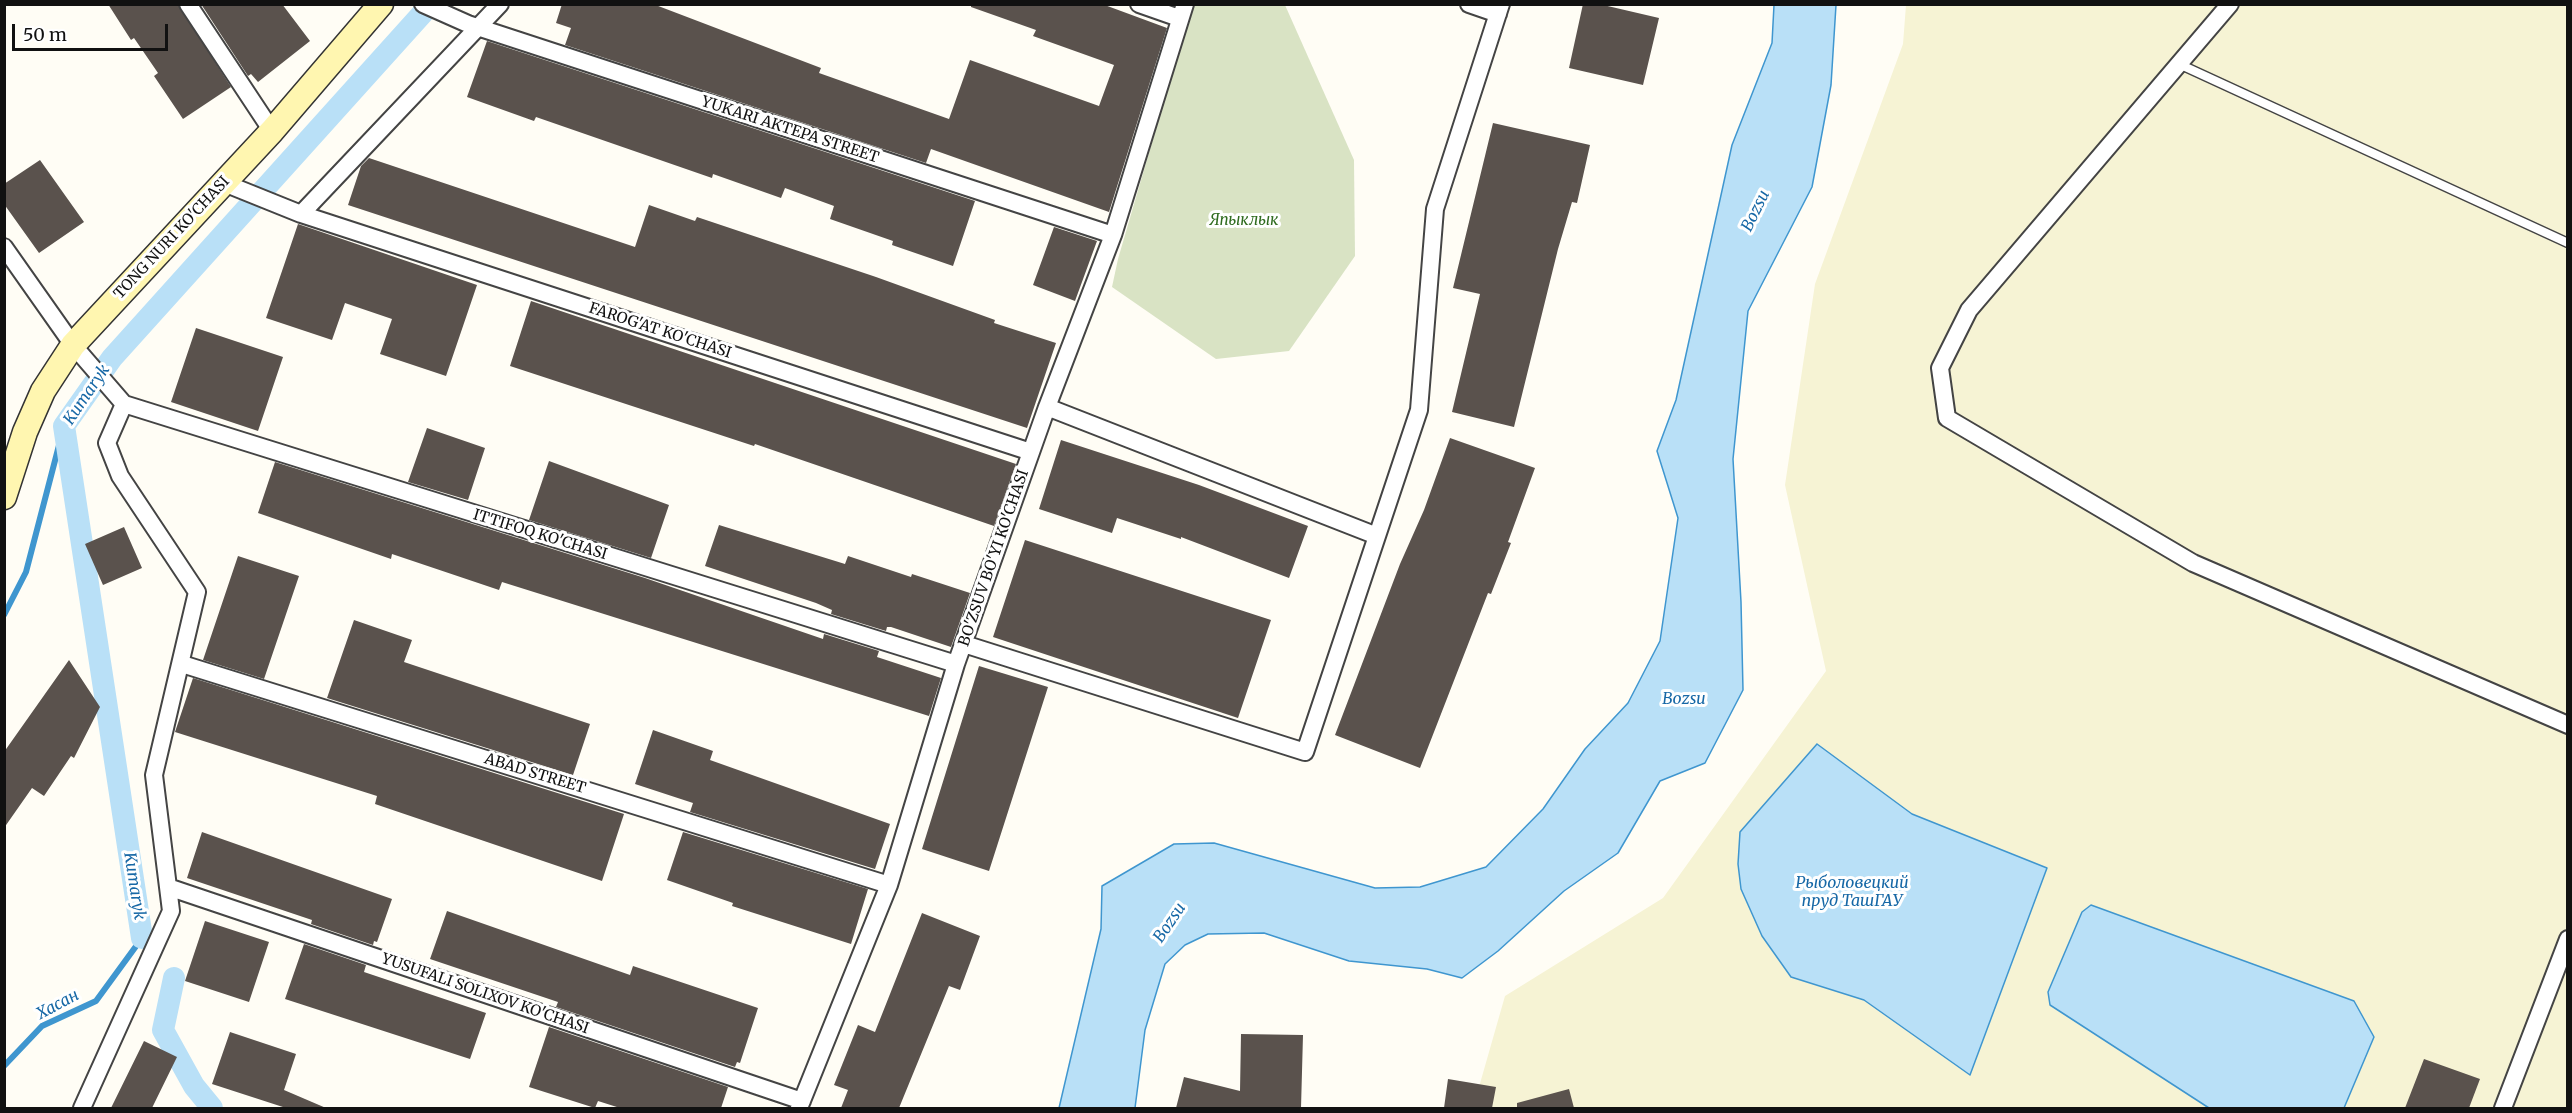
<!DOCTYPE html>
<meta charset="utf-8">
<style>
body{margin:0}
#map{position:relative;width:2572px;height:1113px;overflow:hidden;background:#fffdf5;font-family:Merriweather,serif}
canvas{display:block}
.frame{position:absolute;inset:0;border:6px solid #111;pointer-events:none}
.scale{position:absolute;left:12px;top:24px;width:156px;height:27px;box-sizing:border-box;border:3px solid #111;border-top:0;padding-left:8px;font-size:18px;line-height:21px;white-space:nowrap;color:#111;-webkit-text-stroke:4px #fff;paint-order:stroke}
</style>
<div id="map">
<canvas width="2572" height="1113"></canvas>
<div class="frame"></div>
<div class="scale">50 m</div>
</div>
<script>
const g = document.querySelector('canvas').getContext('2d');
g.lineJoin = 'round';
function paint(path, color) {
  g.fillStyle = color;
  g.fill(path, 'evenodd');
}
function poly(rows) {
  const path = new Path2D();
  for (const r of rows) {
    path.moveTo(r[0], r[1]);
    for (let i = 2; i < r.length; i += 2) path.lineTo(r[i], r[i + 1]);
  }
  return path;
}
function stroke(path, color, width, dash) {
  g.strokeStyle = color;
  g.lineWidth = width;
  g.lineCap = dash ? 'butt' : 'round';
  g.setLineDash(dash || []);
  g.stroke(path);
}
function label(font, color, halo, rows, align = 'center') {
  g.font = font + ' Merriweather,serif';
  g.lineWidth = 6;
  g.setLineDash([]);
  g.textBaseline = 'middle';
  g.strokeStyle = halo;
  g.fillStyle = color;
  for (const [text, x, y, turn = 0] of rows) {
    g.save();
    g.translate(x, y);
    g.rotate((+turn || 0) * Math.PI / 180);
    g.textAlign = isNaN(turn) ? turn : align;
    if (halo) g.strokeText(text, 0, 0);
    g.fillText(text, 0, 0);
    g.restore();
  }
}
paint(poly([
 [1906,5,2567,5,2567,1108,1473,1108,1505,996,1663,898,1826,671,1785,485,1815,284,1903,44]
]), '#f6f3d4');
paint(poly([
 [1192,5,1285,5,1354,160,1355,256,1289,351,1216,359,1112,287,1118,259]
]), '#d9e3c4');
const water = poly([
 [1774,5,1836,5,1831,85,1812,187,1748,311,1733,459,1741,602,1743,690,1705,763,1660,781,1618,853,1564,891,1498,951,1462,978,1427,969,1349,961,1264,933,1208,934,1185,945,1165,964,1145,1030,1135,1108,1059,1108,1101,929,1102,886,1174,844,1214,843,1375,888,1420,887,1486,867,1543,809,1585,749,1628,703,1660,641,1678,518,1657,451,1676,400,1732,145,1772,43,1774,5],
 [1817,744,1912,814,2047,868,1970,1075,1864,1000,1791,977,1762,936,1741,889,1738,864,1740,832,1817,744],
 [2091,905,2354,1001,2374,1037,2344,1108,2209,1108,2050,1005,2048,992,2082,912,2091,905]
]);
paint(water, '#b9e0f7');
stroke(water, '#3f96cf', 1.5);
stroke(poly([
 [4,615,26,572,64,426],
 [4,1066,42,1026,96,1001,142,938]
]), '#3f96cf', 6);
stroke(poly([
 [142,938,64,426,112,358,431,4],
 [174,978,163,1030,194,1086,212,1108]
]), '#b9e0f7', 22);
paint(poly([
 [108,4,178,4,231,87,183,119,154,76,158,73,134,38,131,40],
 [201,4,282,4,310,41,258,82,251,74,248,76],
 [562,4,653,4,821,68,819,73,949,119,970,60,1099,106,1114,65,1033,36,1036,30,971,7,971,4,1102,4,1167,28,1109,212,931,149,926,163,565,45,571,28,556,23],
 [1583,4,1599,4,1659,18,1643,85,1569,68],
 [487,41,975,201,953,266,892,245,893,241,830,219,834,206,785,188,781,198,713,174,712,178,536,117,534,121,467,97],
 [1493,123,1590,145,1577,203,1572,202,1558,249,1514,427,1452,412,1480,294,1453,288],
 [369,158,635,247,649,205,695,221,697,217,876,277,995,320,994,323,1056,343,1027,428,348,205,361,166],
 [40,160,84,222,39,253,4,204,4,184],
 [298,224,477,285,446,376,380,354,392,319,345,303,332,340,266,318],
 [1054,227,1097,241,1075,301,1033,285],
 [531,301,1016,464,994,526,755,444,754,446,510,366],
 [196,328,283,357,258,431,171,402],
 [427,428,485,448,468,500,408,482],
 [1450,438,1535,468,1508,542,1511,543,1491,594,1488,593,1420,768,1335,735,1400,564,1424,510],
 [1061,440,1199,485,1308,526,1289,578,1181,537,1181,539,1117,518,1112,533,1039,509],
 [549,461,669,505,651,558,529,520],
 [275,462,645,578,823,639,824,634,879,651,877,657,941,678,929,716,502,582,499,590,392,554,391,559,258,513],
 [719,525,845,564,848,556,911,577,912,574,970,593,951,647,891,627,887,627,886,631,831,614,832,610,816,603,705,566],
 [124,527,142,568,103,585,85,544],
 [1025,540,1271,620,1238,718,993,637],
 [238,556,299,576,264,679,203,660],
 [354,620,412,640,404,662,590,724,573,775,327,698],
 [69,660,100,707,74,758,71,756,44,796,32,788,4,828,4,752],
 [979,666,1048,687,989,871,922,849],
 [193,678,624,814,602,881,375,804,377,796,175,732],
 [653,730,713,751,710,760,890,824,875,869,690,812,693,803,635,784],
 [202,832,392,899,377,942,374,941,373,945,311,924,312,920,187,878],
 [683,832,868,889,851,944,732,906,733,903,667,880],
 [447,911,630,975,633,966,758,1008,740,1063,737,1062,735,1067,556,1007,558,1002,555,1001,430,959],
 [922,913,980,936,960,990,949,986,899,1108,841,1108,848,1090,834,1085,858,1025,875,1032],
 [205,921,269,942,249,1002,185,981],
 [304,944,366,965,364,972,486,1013,470,1059,285,999],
 [549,1027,728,1087,721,1108,620,1108,598,1101,595,1108,529,1087],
 [230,1032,296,1054,284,1090,326,1108,286,1108,212,1084],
 [1241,1034,1303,1035,1301,1108,1176,1108,1184,1077,1240,1091],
 [144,1041,177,1057,152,1108,111,1108],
 [2424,1059,2480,1079,2469,1108,2405,1108],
 [1448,1079,1496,1087,1492,1108,1444,1108],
 [1569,1089,1574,1108,1517,1108,1517,1103]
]), '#5a524d');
const lane = poly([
 [2179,64,2568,243]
]);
const street = poly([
 [188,4,272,131],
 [423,4,468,24,1113,235],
 [1139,4,1179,18],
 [1469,4,1498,14],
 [2230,4,1969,310,1940,368,1947,418,2193,563,2568,725],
 [224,183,301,214,1031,452],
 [301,214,500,4],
 [4,247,73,345,124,404,956,664],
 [1047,407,1377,536],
 [964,644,1305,752,1419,410,1435,209,1501,4],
 [182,664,889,885],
 [168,887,802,1101],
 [82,1108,171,911,154,775,197,592,120,476,107,443,124,404],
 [799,1108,889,885,956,664,1047,407,1113,235,1185,4],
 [2503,1108,2568,939]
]);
const secondary = poly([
 [4,497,25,432,43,391,73,345,272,131,381,4]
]);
stroke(lane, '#444', 11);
stroke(street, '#444', 20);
stroke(secondary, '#333', 27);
stroke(lane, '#fff', 8);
stroke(street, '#fff', 16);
stroke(secondary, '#fff6b0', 24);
label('15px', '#111', '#fff', [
 ["YUKARI AKTEPA STREET",790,130,18],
 ["TONG NURI KO'CHASI",172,238,-47],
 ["FAROG'AT KO'CHASI",660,331,18],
 ["ITTIFOQ KO'CHASI",540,535,17],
 ["BO'ZSUV BO'YI KO'CHASI",994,558,-71],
 ["ABAD STREET",535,774,17],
 ["YUSUFALI SOLIXOV KO'CHASI",485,994,19]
]);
label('italic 15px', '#2f6b1f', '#fff', [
 ["Япыклык",1244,221]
]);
label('italic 16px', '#1768a6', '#fff', [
 ["Bozsu",1756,211,-64],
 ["Kumaryk",87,395,-56],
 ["Bozsu",1684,699],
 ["Рыболовецкий",1852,883],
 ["пруд ТашГАУ",1852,901],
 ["Kumaryk",134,886,81],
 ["Bozsu",1170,923,-56],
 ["Хасан",58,1005,-28]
]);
</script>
